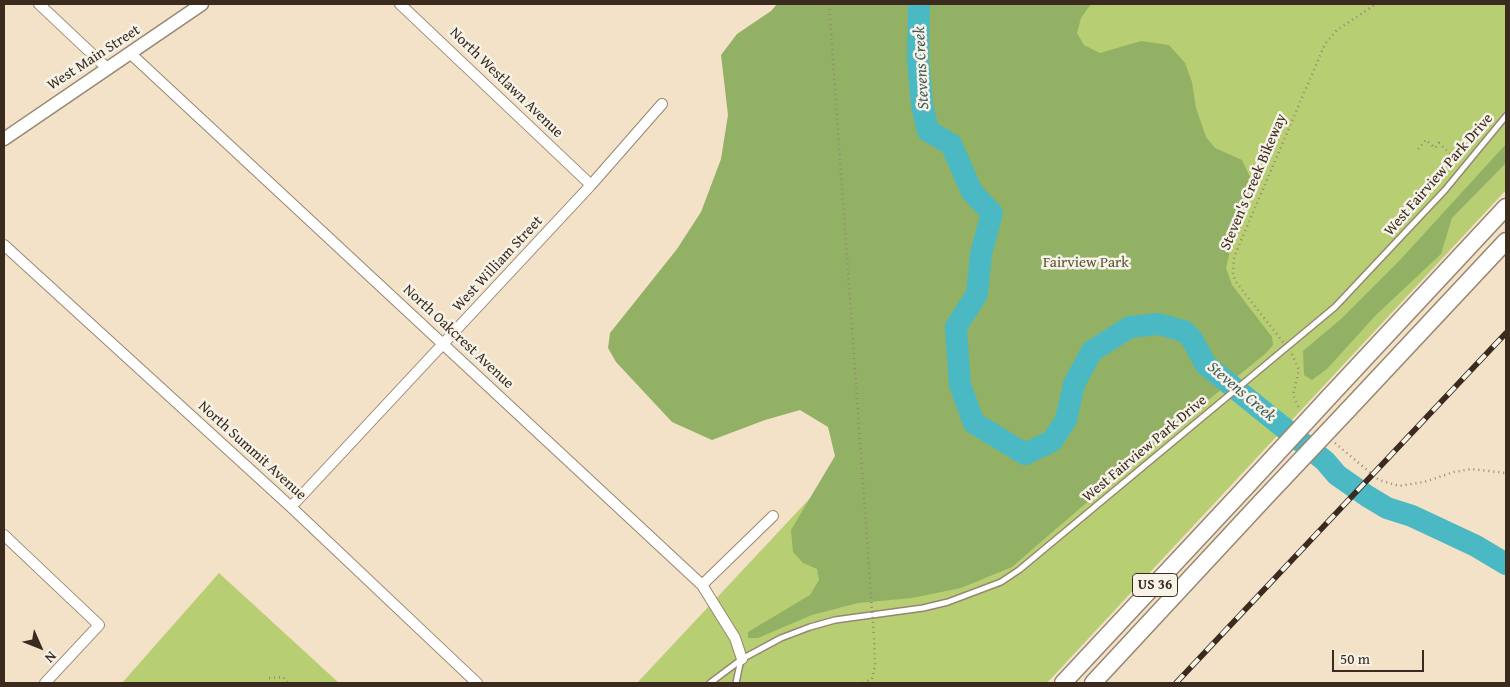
<!DOCTYPE html>
<style>
body{margin:0}
#map{position:relative;width:1510px;height:687px;overflow:hidden;background:#f3e2c7;font-family:"Gentium Book Plus",serif}
canvas{display:block}
.frame{position:absolute;inset:0;border:5px solid #3b2a1e;pointer-events:none}
.north{position:absolute;left:15px;top:622px;width:50px;height:50px;-webkit-text-stroke:4px #f7f3e8;paint-order:stroke;rotate:134deg;font-size:14px;font-weight:700;line-height:20px;text-align:center;color:#3b2a1e}
.north::after{content:'';display:block;margin:auto;width:18px;height:22px;background:#3b2a1e;clip-path:polygon(50% 0,100% 100%,50% 72%,0 100%)}
.scale{position:absolute;left:1332px;top:650px;width:92px;height:22px;box-sizing:border-box;border:2px solid #3b2a1e;border-top:0;padding-left:6px;font-size:15px;line-height:18px;white-space:nowrap;color:#3b2a1e;-webkit-text-stroke:4px #f7f3e8;paint-order:stroke}
</style>
<div id="map">
<canvas width="1510" height="687"></canvas>
<div class="frame"></div>
<div class="north">N</div>
<div class="scale">50 m</div>
</div>
<script>
const g = document.querySelector('canvas').getContext('2d');
g.lineJoin = 'round';
function paint(path, color) {
  g.fillStyle = color;
  g.fill(path, 'evenodd');
}
function poly(rows) {
  const path = new Path2D();
  for (const r of rows) {
    path.moveTo(r[0], r[1]);
    for (let i = 2; i < r.length; i += 2) path.lineTo(r[i], r[i + 1]);
  }
  return path;
}
function stroke(path, color, width, dash) {
  g.strokeStyle = color;
  g.lineWidth = width;
  g.lineCap = dash ? 'butt' : 'round';
  g.setLineDash(dash || []);
  g.stroke(path);
}
function label(font, color, halo, rows, align = 'center') {
  g.font = font + ' "Gentium Book Plus",serif';
  g.lineWidth = 5;
  g.setLineDash([]);
  g.textBaseline = 'middle';
  g.strokeStyle = halo;
  g.fillStyle = color;
  for (const [text, x, y, turn = 0] of rows) {
    g.save();
    g.translate(x, y);
    g.rotate((+turn || 0) * Math.PI / 180);
    g.textAlign = isNaN(turn) ? turn : align;
    if (halo) g.strokeText(text, 0, 0);
    g.fillText(text, 0, 0);
    g.restore();
  }
}
paint(poly([
 [805,4,1506,4,1506,190,1047,683,637,683,841,465],
 [219,573,339,683,122,683]
]), '#b8ce73');
paint(poly([
 [777,4,1091,4,1081,18,1077,33,1084,45,1100,53,1141,41,1169,45,1185,63,1192,82,1196,108,1206,137,1215,148,1242,160,1250,177,1249,202,1243,223,1230,251,1226,268,1232,285,1272,337,1273,345,1265,354,1165,435,1012,567,961,588,912,598,858,603,812,615,758,638,748,638,748,632,810,595,819,580,817,569,803,563,793,552,791,530,835,456,828,427,800,410,765,420,712,440,672,422,616,362,608,348,610,333,677,249,701,212,721,159,728,115,721,55,737,34,771,11],
 [1506,144,1506,163,1452,218,1441,254,1375,316,1327,369,1312,380,1304,375,1303,351,1341,319,1400,260]
]), '#92b165');
stroke(poly([
 [919,4,918,59,922,105,928,131,951,144,972,192,992,213,981,254,977,294,956,327,960,385,974,423,1025,454,1052,441,1066,420,1074,384,1092,351,1130,327,1158,324,1184,331,1192,339,1206,365,1325,461,1337,475,1367,496,1387,508,1412,516,1476,546,1506,564]
]), '#4bb9c3', 22);
const service = poly([
 [710,683,742,659,781,638,810,627,835,620,923,608,948,602,1001,582,1019,570,1335,307,1445,190,1506,116],
 [736,683,741,659]
]);
const minor = poly([
 [39,4,108,69],
 [400,4,591,185],
 [131,54,702,585,735,638,742,659],
 [4,245,291,507,477,683],
 [291,507,591,185,662,104],
 [4,535,99,625,45,683],
 [702,585,773,516]
]);
const tertiary = poly([
 [4,139,202,4]
]);
const primary = poly([
 [1329,397,1506,207],
 [1346,412,1506,241],
 [1063,683,1246,487],
 [1093,683,1262,501]
]);
stroke(service, '#978672', 8);
stroke(minor, '#978672', 12);
stroke(tertiary, '#978672', 15);
stroke(primary, '#978672', 19);
stroke(poly([
 [829,4,871,597],
 [1418,149,1426,140,1435,148,1439,143,1458,161],
 [1283,342,1236,282,1233,274,1234,257,1325,44,1337,30,1376,4],
 [1292,354,1299,370,1293,395,1300,410],
 [1335,443,1379,480,1399,486,1424,482,1454,472,1471,469,1506,473],
 [269,678,283,677,288,683],
 [863,683,872,679,875,666,874,636]
]), '#978672', 2.5, [1, 4]);
stroke(service, '#fff', 5);
stroke(minor, '#fff', 10);
stroke(tertiary, '#fff', 12);
stroke(primary, '#fff', 16);
const rail = poly([
 [1176,683,1506,333]
]);
stroke(rail, '#3b2a1e', 5.5);
stroke(rail, '#f7f3e8', 4, [11]);
const primaryBridge = poly([
 [1246,487,1329,397],
 [1262,501,1346,412]
]);
stroke(primaryBridge, '#978672', 19, []);
stroke(poly([
 [871,597,874,636]
]), '#978672', 2.5, [1, 4]);
stroke(primaryBridge, '#fff', 16);
for (const [x, y, w] of [
 [1155,585,45]
]) {
  const box = new Path2D();
  box.roundRect(x - w / 2, y - 11.5, w, 23, 4);
  g.fillStyle = '#f7f3e8';
  g.fill(box);
  stroke(box, '#3b2a1e', 1);
}
label('bold 14px', '#3b2a1e', null, [
 ["US 36",1155,585]
]);
label('15px', '#3b2a1e', '#f7f3e8', [
 ["West Main Street",94,58,-33],
 ["North Westlawn Avenue",506,83,44],
 ["West Fairview Park Drive",1439,175,-49],
 ["Steven's Creek Bikeway",1254,182,-67],
 ["West William Street",498,264,-47],
 ["North Oakcrest Avenue",458,337,43],
 ["West Fairview Park Drive",1145,449,-40],
 ["North Summit Avenue",252,451,42]
]);
label('15px', '#5a5333', '#f7f3e8', [
 ["Fairview Park",1086,263]
]);
label('italic 16px', '#415c58', '#f7f3e8', [
 ["Stevens Creek",922,68,-93],
 ["Stevens Creek",1241,392,40]
]);
</script>
